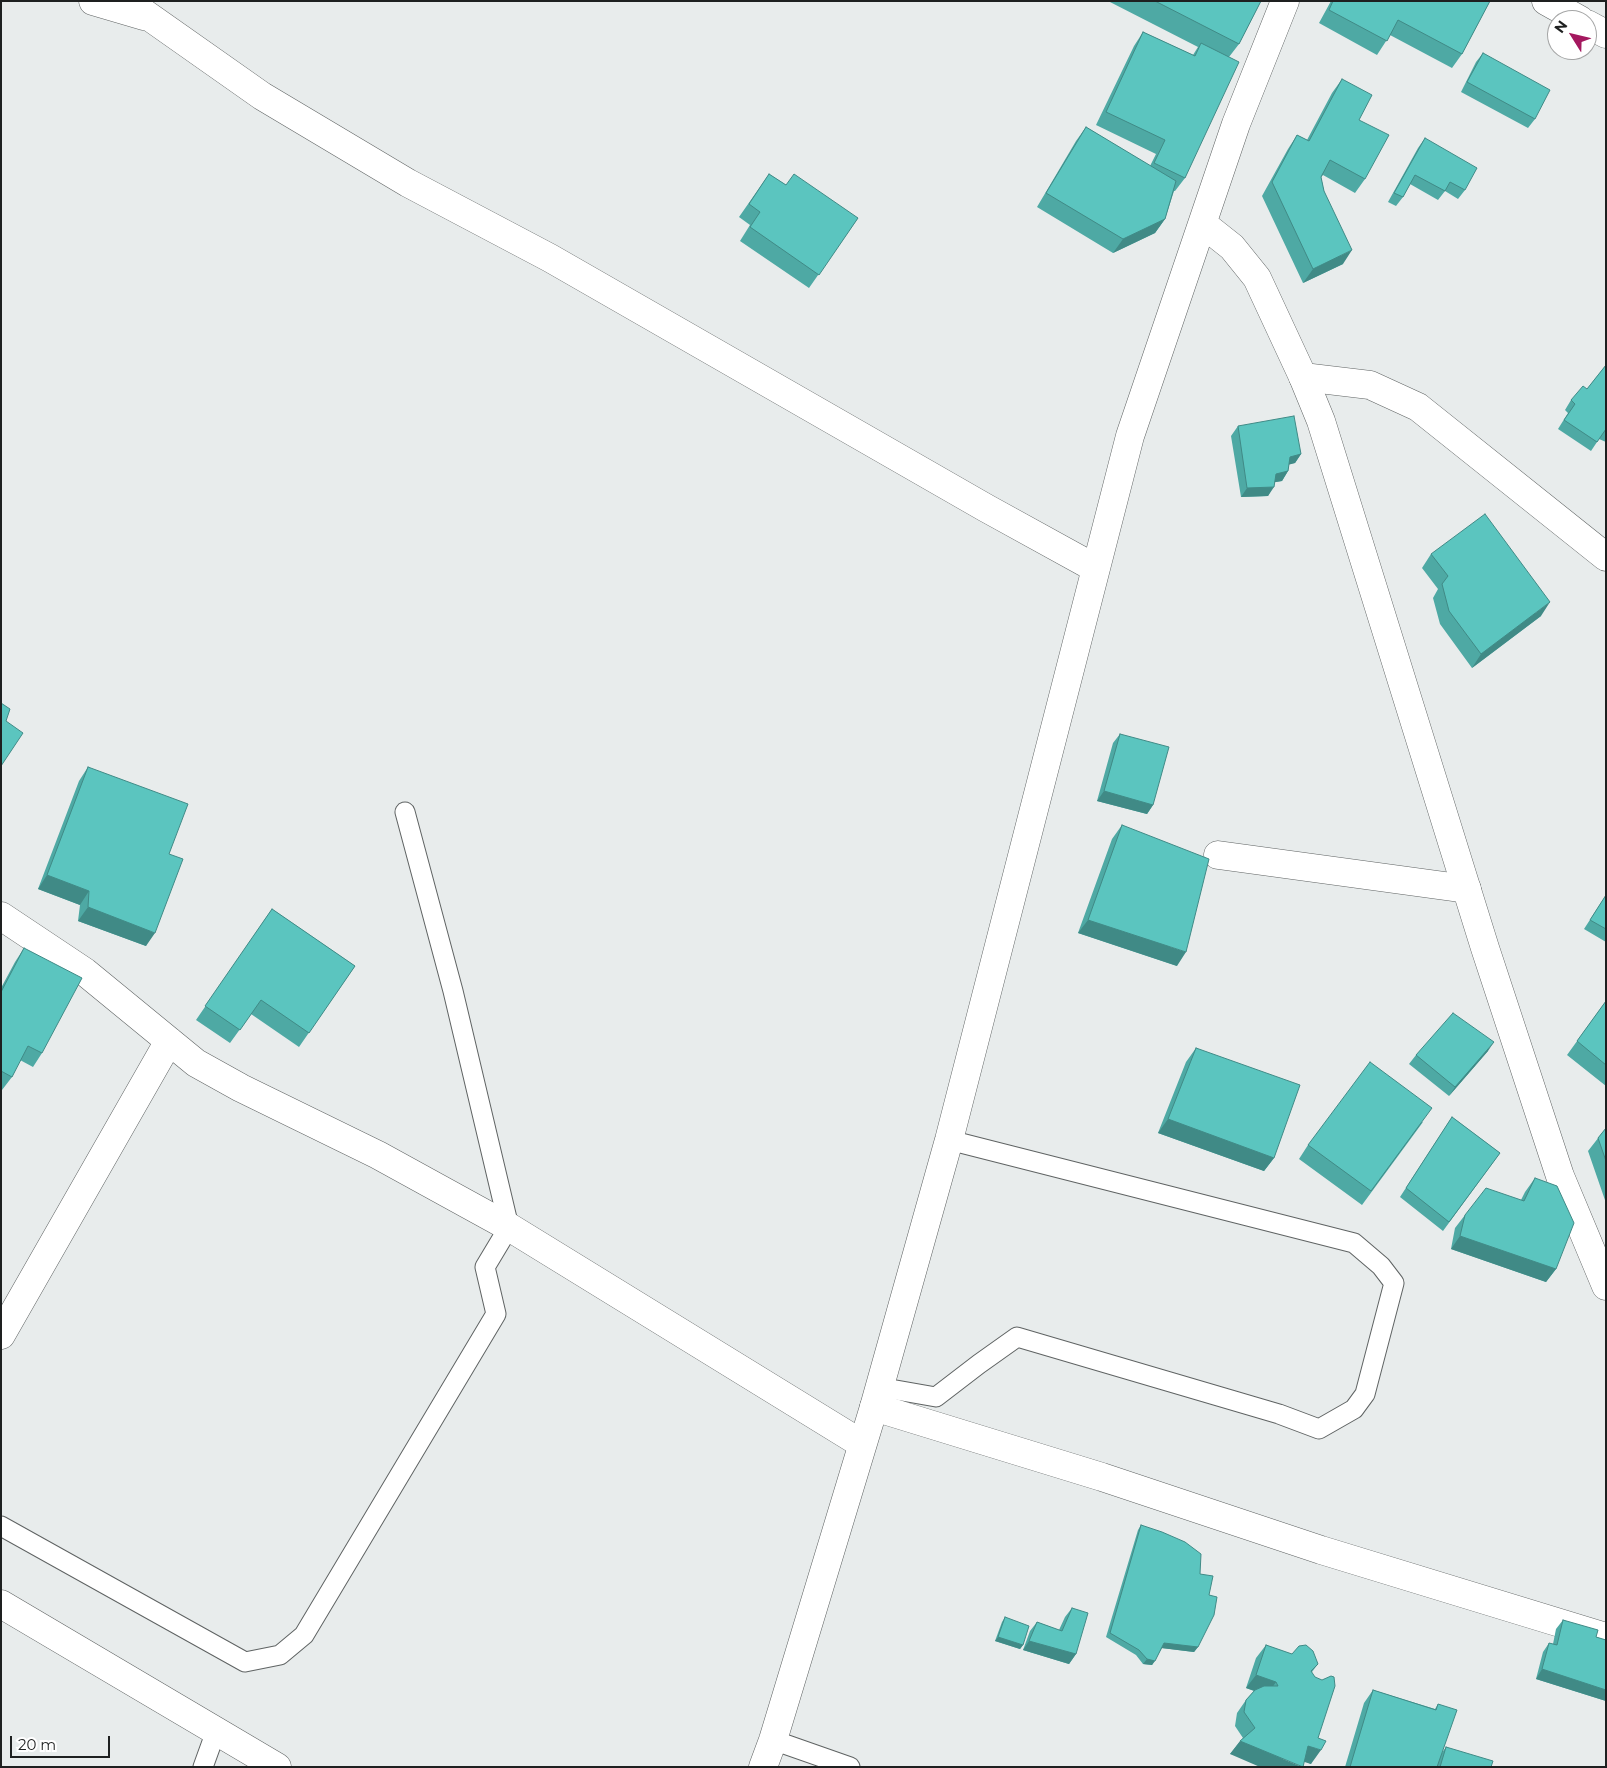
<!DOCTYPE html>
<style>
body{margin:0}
#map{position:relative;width:1607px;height:1768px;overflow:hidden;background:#e8ecec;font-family:Montserrat,sans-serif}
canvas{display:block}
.frame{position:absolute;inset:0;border:2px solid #1e2020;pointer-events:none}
.north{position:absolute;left:1547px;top:10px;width:50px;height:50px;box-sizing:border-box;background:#fff;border:1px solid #a5a6a6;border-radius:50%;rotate:306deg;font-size:14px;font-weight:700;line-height:20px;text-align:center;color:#1e2020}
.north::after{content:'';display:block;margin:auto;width:18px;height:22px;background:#a4185f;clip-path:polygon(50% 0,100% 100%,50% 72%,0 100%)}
.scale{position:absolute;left:10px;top:1736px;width:100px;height:22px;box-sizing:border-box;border:2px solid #1e2020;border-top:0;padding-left:6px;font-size:15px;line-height:18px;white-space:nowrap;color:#1e2020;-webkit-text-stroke:4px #fff;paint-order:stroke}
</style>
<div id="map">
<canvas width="1607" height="1768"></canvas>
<div class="frame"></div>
<div class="north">N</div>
<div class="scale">20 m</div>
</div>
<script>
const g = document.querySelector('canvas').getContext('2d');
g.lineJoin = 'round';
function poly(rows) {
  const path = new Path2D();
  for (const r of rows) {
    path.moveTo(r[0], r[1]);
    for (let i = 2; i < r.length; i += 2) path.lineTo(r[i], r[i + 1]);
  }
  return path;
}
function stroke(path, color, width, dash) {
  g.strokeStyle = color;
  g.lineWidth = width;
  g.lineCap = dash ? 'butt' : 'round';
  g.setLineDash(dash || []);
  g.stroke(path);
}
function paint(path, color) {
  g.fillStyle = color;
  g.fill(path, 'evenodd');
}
const service = poly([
 [879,1387,936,1397,979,1364,1017,1337,1279,1414,1319,1429,1354,1409,1365,1394,1394,1283,1381,1266,1354,1243,949,1140],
 [1,1526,245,1662,280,1655,304,1635,496,1314,485,1267,509,1227,453,991,405,812],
 [773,1740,850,1767],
 [203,1767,216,1731]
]);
const minor = poly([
 [93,1,144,16],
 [127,1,262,96,408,183,550,258,986,508,1095,568],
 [1546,1,1580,20],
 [1587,24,1606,34],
 [1303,377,1370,385,1418,407,1606,557],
 [1218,855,1467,889],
 [1,916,85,972,196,1063,241,1088,378,1155,509,1227,862,1444],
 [1,1335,169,1041],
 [874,1407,1102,1477,1321,1550,1606,1637],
 [1,1604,277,1767]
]);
const tertiary = poly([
 [1203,224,1232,247,1257,278,1303,377,1321,421,1485,948,1560,1176,1606,1286],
 [763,1767,773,1740,874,1407,949,1140,1130,436,1236,124,1285,1]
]);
stroke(service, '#5f6363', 21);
stroke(minor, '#5f6363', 29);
stroke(tertiary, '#5f6363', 29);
stroke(service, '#fff', 19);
stroke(minor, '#fff', 28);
stroke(tertiary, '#fff', 28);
paint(poly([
 [1108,1,1261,1,1239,44,1229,57,1185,178,1175,191,1174,191,1165,219,1155,233,1113,253,1037,207,1076,141,1086,127,1150,166,1156,154,1096,125,1134,46,1143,32,1193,55,1198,47],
 [1331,1,1490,1,1462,54,1452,68,1390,35,1377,55,1319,23],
 [1483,53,1535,119,1528,128,1461,92,1476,62],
 [1342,79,1359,120,1365,179,1355,193,1323,175,1321,177,1324,191,1343,264,1303,283,1262,196,1288,149,1297,135,1307,140,1332,93],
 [1425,138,1465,190,1458,199,1445,191,1438,200,1410,184,1403,197,1396,206,1388,202,1418,148],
 [769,174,786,185,858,218,809,288,740,241,750,225,739,217],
 [1606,365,1606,442,1599,439,1591,451,1558,429,1568,413,1565,410,1571,400,1587,389],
 [1238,426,1301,454,1295,463,1289,464,1288,471,1282,481,1275,482,1268,496,1241,497,1231,436],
 [1431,554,1541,616,1472,668,1440,624,1433,598,1438,589,1422,568],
 [1120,734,1153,805,1147,814,1097,801,1113,743],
 [88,767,169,854,146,946,78,921,80,905,38,889,79,781],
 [1122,825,1177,966,1078,933,1112,839],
 [1606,895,1606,942,1584,929],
 [272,909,355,966,299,1047,251,1014,230,1043,196,1020],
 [24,948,42,1053,33,1067,20,1060,12,1077,2,1090,1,1090,1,988,15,962],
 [1606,1001,1606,1086,1567,1055],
 [1196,1048,1274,1158,1264,1171,1158,1133,1186,1062],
 [1488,1051,1449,1096,1409,1064,1416,1055],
 [1452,1117,1500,1153,1443,1231,1400,1197],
 [1423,1122,1362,1205,1299,1159,1308,1145],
 [1606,1128,1606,1203,1588,1151],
 [1535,1178,1556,1269,1546,1282,1451,1249,1455,1228,1465,1215,1521,1200,1525,1192],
 [1141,1525,1200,1574,1198,1647,1194,1652,1162,1648,1152,1665,1143,1664,1136,1655,1106,1637,1138,1530],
 [1072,1608,1076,1654,1069,1664,1023,1650,1030,1631,1037,1622,1059,1630,1065,1617],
 [1005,1617,1023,1645,1020,1649,995,1641,1002,1622],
 [1563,1620,1596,1637,1606,1640,1606,1701,1536,1679,1543,1652,1549,1643,1553,1644,1556,1629],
 [1266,1645,1318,1664,1312,1672,1318,1738,1311,1764,1304,1761,1230,1754,1243,1738,1235,1726,1237,1713,1246,1700,1254,1691,1246,1688,1256,1658],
 [1373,1690,1435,1709,1438,1704,1441,1754,1446,1747,1491,1767,1345,1767,1364,1703]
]), '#4ea9a4');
paint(poly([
 [1165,219,1155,233,1113,253,1123,239],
 [1352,250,1343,264,1303,283,1313,269],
 [1301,454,1295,463,1284,466,1290,457],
 [1288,471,1282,481,1270,483,1276,474],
 [1274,487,1268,496,1241,497,1247,488],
 [1550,602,1541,616,1472,668,1481,654],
 [1104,791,1153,805,1147,814,1097,801],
 [47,875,89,891,80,905,38,889],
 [88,907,155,933,146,946,78,921],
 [1088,920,1186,952,1177,966,1078,933],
 [1494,1042,1488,1051,1449,1096,1455,1087],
 [1168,1119,1274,1158,1264,1171,1158,1133],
 [1460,1236,1556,1269,1546,1282,1451,1249],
 [998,1637,1023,1645,1020,1649,995,1641],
 [1029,1641,1076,1654,1069,1664,1023,1650],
 [1164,1643,1198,1647,1194,1652,1161,1648],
 [1147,1659,1155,1661,1152,1665,1143,1664],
 [1542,1669,1606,1690,1606,1701,1536,1679],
 [1256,1675,1276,1682,1267,1695,1246,1688],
 [1240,1741,1302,1767,1260,1767,1230,1754],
 [1308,1746,1321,1750,1311,1764,1298,1760]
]), '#408a86');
const building = poly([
 [1155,1,1261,1,1239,44,1155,1],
 [1333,1,1490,1,1462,54,1398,20,1387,41,1329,10,1333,1],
 [1143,32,1195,56,1201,43,1239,62,1185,178,1154,163,1165,140,1106,112,1143,32],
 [1483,53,1550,90,1535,119,1467,82,1483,53],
 [1342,79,1372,95,1359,120,1389,135,1365,179,1330,160,1321,177,1324,191,1352,250,1313,269,1272,182,1297,135,1309,141,1342,79],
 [1086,127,1176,181,1165,219,1123,239,1046,193,1086,127],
 [1425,138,1477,168,1465,190,1450,182,1445,191,1415,175,1403,197,1394,193,1425,138],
 [769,174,786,185,794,174,858,218,819,275,750,227,760,212,749,204,769,174],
 [1606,365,1606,429,1597,442,1564,420,1575,404,1571,400,1583,386,1587,389,1606,365],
 [1294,416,1301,454,1290,457,1288,471,1276,474,1274,487,1247,488,1238,426,1294,416],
 [1485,514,1550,602,1481,654,1449,611,1442,584,1448,576,1431,554,1485,514],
 [1,703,10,709,6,721,23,733,1,766,1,703],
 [1120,734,1169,747,1153,805,1104,791,1120,734],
 [88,767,188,804,169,854,183,859,155,933,88,907,89,891,47,875,88,767],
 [1122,825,1209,859,1186,952,1088,920,1122,825],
 [1606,895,1606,929,1590,920,1606,895],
 [272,909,355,966,309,1033,261,1000,240,1030,205,1006,272,909],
 [24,948,82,978,42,1053,28,1046,12,1077,1,1071,1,992,24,948],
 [1606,1001,1606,1065,1577,1041,1606,1001],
 [1453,1013,1494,1042,1455,1087,1416,1055,1453,1013],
 [1196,1048,1300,1085,1274,1158,1168,1119,1196,1048],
 [1370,1062,1432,1108,1371,1191,1308,1145,1370,1062],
 [1452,1117,1500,1153,1449,1222,1406,1188,1452,1117],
 [1606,1128,1606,1161,1598,1138,1606,1128],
 [1535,1178,1557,1186,1574,1223,1556,1269,1460,1236,1465,1215,1486,1188,1524,1201,1535,1178],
 [1141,1525,1162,1532,1185,1542,1201,1554,1200,1574,1213,1576,1209,1595,1217,1597,1214,1615,1198,1647,1164,1643,1155,1661,1147,1659,1139,1650,1110,1633,1141,1525],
 [1072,1608,1088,1613,1076,1654,1029,1641,1037,1622,1062,1631,1072,1608],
 [1005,1617,1029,1626,1023,1645,998,1637,1005,1617],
 [1563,1620,1598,1630,1596,1637,1606,1640,1606,1690,1542,1669,1549,1643,1557,1645,1563,1620],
 [1266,1645,1292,1654,1299,1646,1306,1645,1313,1651,1318,1664,1311,1671,1315,1677,1322,1680,1331,1676,1334,1677,1335,1686,1318,1738,1326,1741,1321,1750,1308,1746,1303,1767,1240,1741,1255,1728,1244,1712,1246,1700,1255,1690,1264,1686,1278,1686,1276,1682,1256,1675,1266,1645],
 [1373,1690,1436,1710,1438,1704,1457,1710,1437,1767,1350,1767,1373,1690],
 [1446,1747,1493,1761,1491,1767,1440,1767,1446,1747]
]);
paint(building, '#5bc5bf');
stroke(building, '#408a86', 1);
</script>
